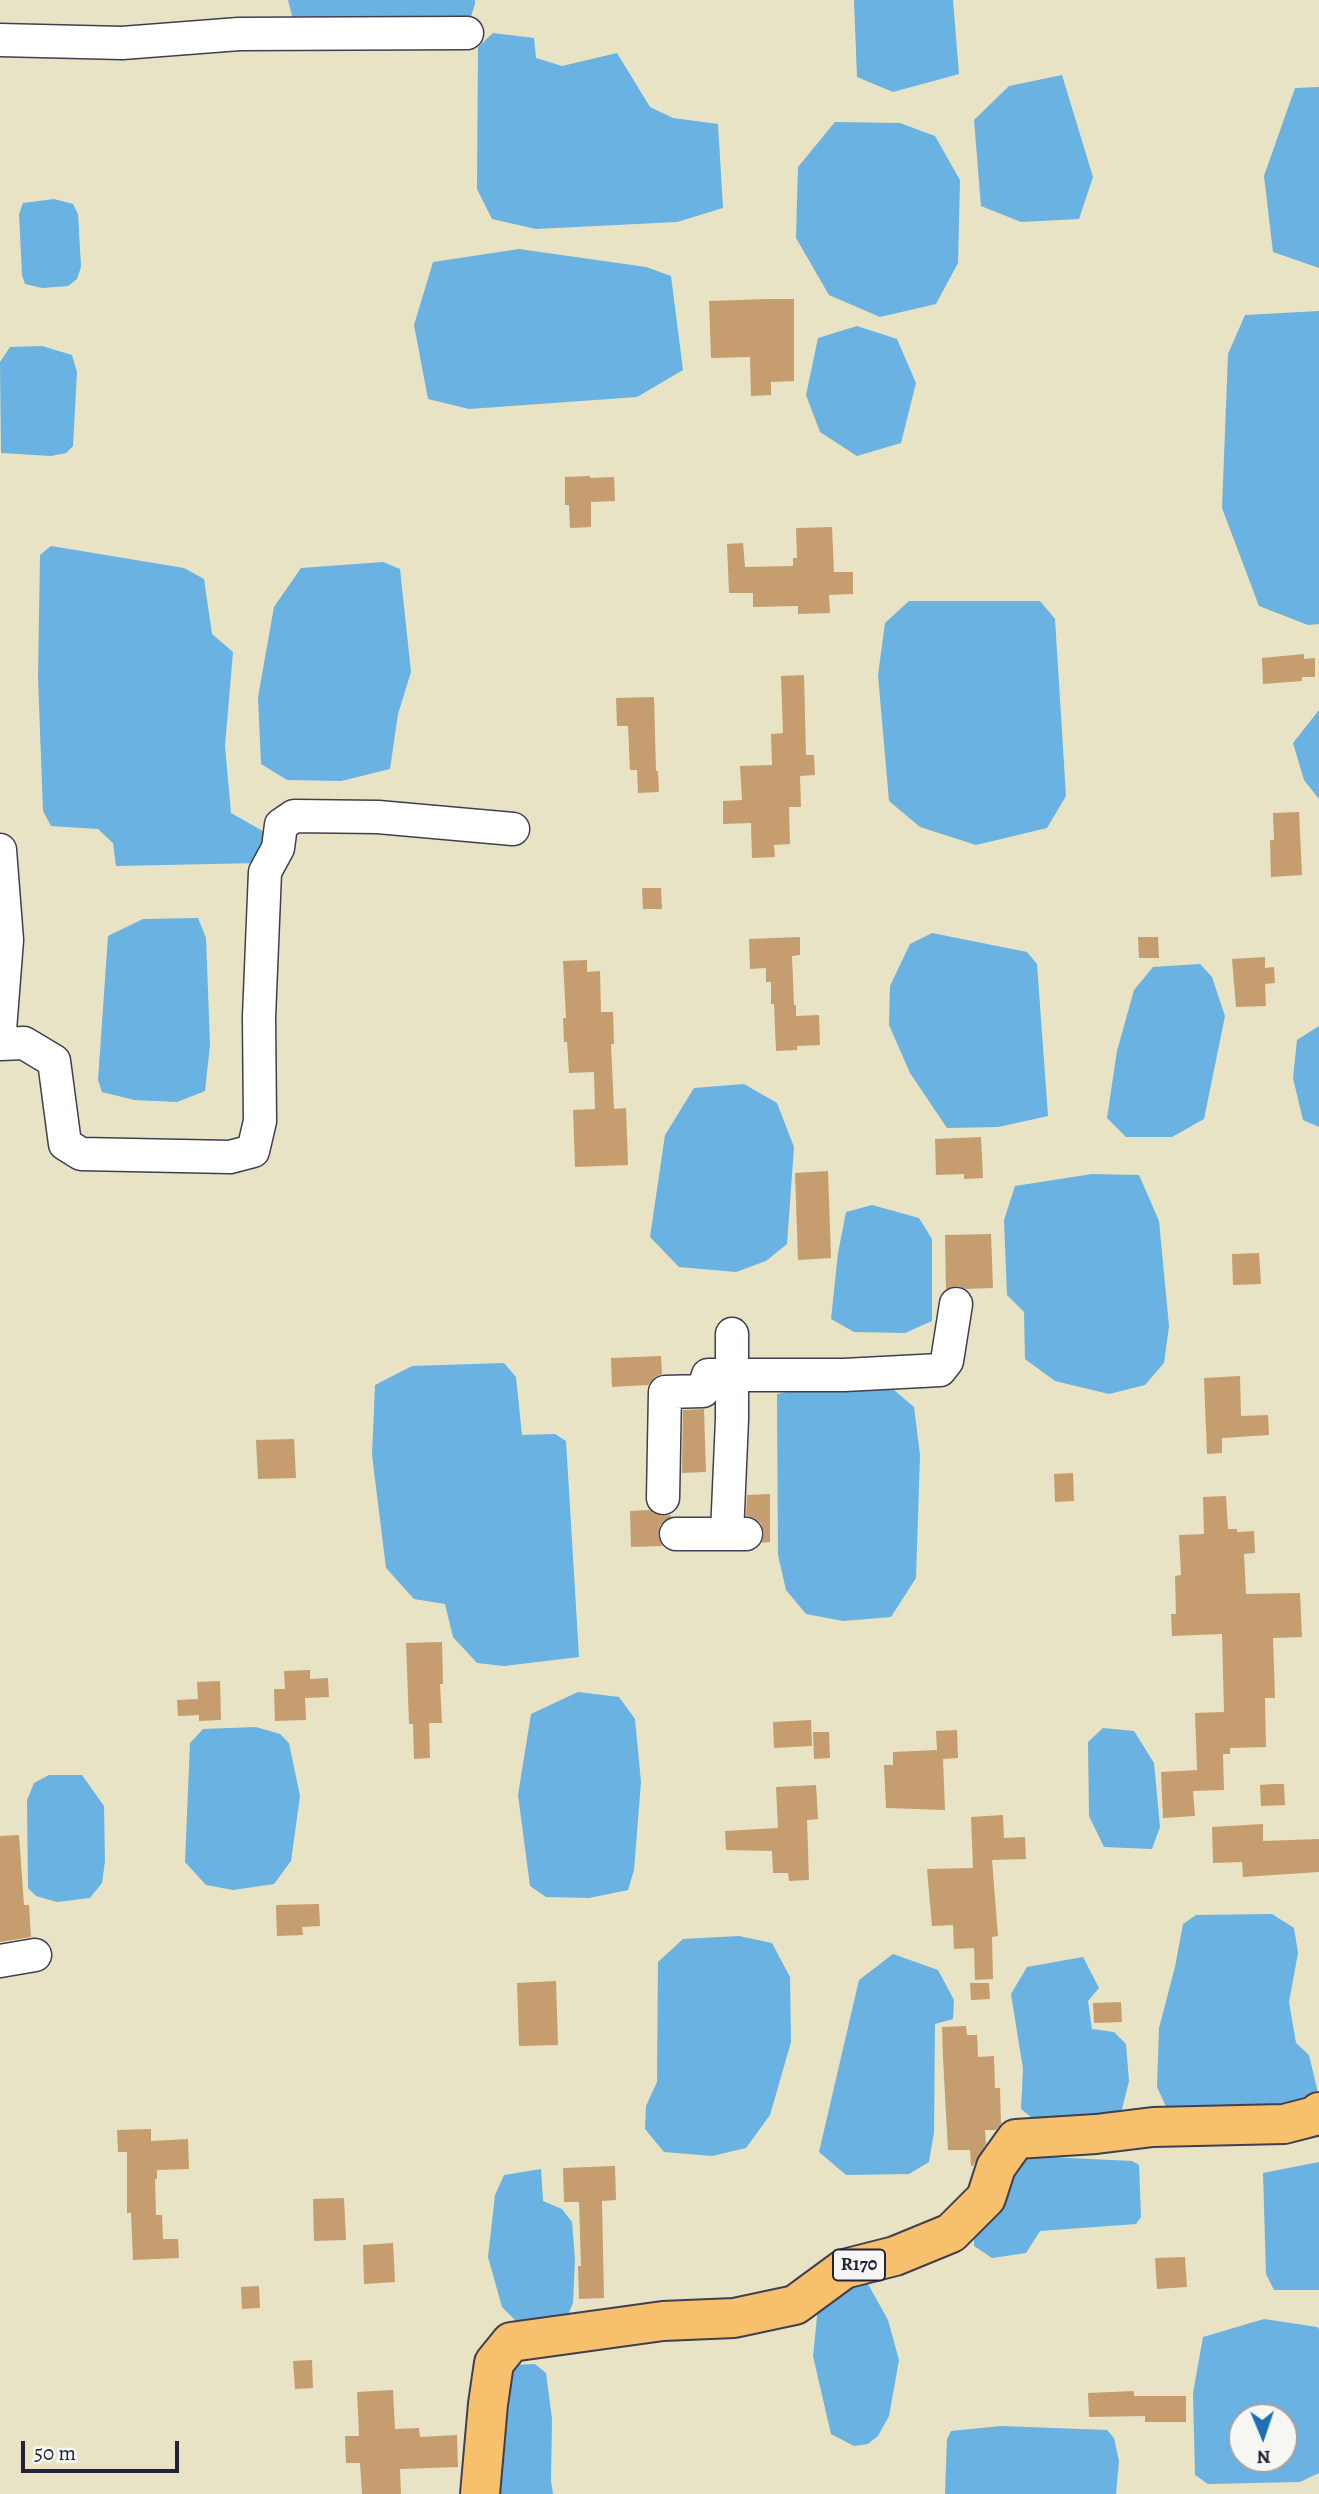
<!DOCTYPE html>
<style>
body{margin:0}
#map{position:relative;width:1319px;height:2494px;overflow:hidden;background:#e8e3c4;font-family:Alegreya,serif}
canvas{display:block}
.north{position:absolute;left:1228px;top:2403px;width:70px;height:70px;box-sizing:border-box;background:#f6f6f2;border:2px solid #a1a1a9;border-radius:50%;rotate:178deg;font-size:19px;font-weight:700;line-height:28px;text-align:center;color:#22223b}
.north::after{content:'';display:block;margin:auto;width:24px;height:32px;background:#1f6fb2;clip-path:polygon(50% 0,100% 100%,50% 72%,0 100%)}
.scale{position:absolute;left:21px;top:2441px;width:158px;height:32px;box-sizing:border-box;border:4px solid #22223b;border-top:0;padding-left:9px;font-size:21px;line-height:24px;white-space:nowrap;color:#22223b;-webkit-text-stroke:5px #f6f6f2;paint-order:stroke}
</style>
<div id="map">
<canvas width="1319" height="2494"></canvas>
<div class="north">N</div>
<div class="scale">50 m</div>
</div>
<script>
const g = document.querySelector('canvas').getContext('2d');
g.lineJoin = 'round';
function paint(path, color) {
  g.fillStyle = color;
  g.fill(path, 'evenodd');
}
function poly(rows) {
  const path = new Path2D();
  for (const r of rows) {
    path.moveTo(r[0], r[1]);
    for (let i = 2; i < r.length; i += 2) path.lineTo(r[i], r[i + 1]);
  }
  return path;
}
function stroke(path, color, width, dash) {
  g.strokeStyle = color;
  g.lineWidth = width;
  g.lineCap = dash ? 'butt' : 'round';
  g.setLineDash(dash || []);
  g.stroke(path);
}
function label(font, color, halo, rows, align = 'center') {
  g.font = font + ' Alegreya,serif';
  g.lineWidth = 6;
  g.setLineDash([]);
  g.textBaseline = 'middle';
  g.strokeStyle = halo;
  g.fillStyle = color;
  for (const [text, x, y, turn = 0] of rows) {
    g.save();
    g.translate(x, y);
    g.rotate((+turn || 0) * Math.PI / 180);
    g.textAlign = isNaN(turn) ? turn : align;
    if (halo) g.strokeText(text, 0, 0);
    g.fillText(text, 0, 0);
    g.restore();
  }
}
paint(poly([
 [288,0,475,0,475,4,469,23,293,20],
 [854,0,953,0,959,74,893,92,857,77],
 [493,33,534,38,536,58,562,66,617,53,650,107,673,118,718,124,723,208,677,222,536,229,492,219,477,189,478,47],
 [1062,75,1093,177,1079,219,1021,222,981,206,974,120,1009,86],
 [1319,87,1319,268,1273,252,1264,176,1295,88],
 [835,122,900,123,935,136,960,180,958,263,936,304,880,317,829,295,796,238,798,167],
 [54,199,73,204,78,214,81,267,77,279,68,286,42,288,25,284,22,275,19,214,23,203],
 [519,249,646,267,671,276,683,370,637,397,469,409,428,399,414,325,433,262],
 [1319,311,1319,624,1308,625,1259,606,1222,508,1228,354,1245,315],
 [857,326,897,339,916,383,901,443,857,456,820,432,806,395,818,338],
 [42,346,72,355,77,372,73,446,66,453,51,456,1,453,0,362,10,347],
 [51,546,184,568,204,579,212,634,233,652,225,746,231,813,268,834,259,863,116,866,113,843,98,829,51,826,43,811,38,678,40,555],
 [383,562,400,569,411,672,398,714,390,769,341,781,287,780,261,764,258,697,274,607,301,568],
 [909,601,1040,601,1055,619,1066,796,1047,828,976,845,920,827,889,801,878,675,885,623],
 [1319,710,1319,799,1304,780,1293,743],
 [198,918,206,938,210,1045,205,1091,177,1102,134,1100,102,1092,98,1080,108,936,143,919],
 [932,933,1027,952,1037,964,1048,1116,998,1127,947,1128,910,1073,889,1025,890,986,910,944],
 [1200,964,1212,977,1225,1016,1204,1119,1172,1137,1126,1137,1107,1118,1117,1051,1134,990,1153,967],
 [1319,1026,1319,1127,1303,1120,1293,1078,1297,1040],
 [744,1084,777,1103,794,1147,787,1244,766,1261,736,1272,679,1267,650,1237,665,1135,694,1088],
 [1092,1174,1139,1175,1159,1221,1169,1326,1164,1363,1145,1385,1109,1394,1055,1381,1025,1359,1024,1312,1007,1295,1004,1220,1015,1186],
 [872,1205,919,1218,932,1239,932,1321,905,1333,854,1332,831,1319,838,1253,846,1212],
 [504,1363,516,1377,522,1435,555,1434,566,1441,579,1657,504,1666,477,1663,453,1637,445,1604,414,1599,386,1568,372,1455,375,1385,412,1366],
 [808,1388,894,1390,914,1407,920,1455,916,1578,891,1617,843,1621,806,1614,786,1590,778,1555,777,1394],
 [578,1692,619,1697,635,1719,641,1782,634,1870,628,1890,589,1898,546,1897,530,1886,518,1795,531,1714],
 [256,1727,280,1734,289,1743,300,1796,291,1861,274,1884,233,1890,206,1885,185,1862,190,1743,203,1729],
 [1103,1728,1134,1731,1154,1763,1160,1827,1152,1849,1104,1847,1089,1816,1088,1742],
 [49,1775,82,1775,104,1806,105,1861,102,1883,90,1898,57,1902,36,1896,28,1888,27,1800,34,1783],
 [1272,1914,1294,1928,1298,1953,1289,2002,1296,2043,1309,2055,1318,2093,1314,2107,1169,2113,1157,2087,1159,2028,1175,1967,1183,1924,1196,1915],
 [739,1936,772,1943,790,1977,791,2042,770,2115,746,2148,712,2156,664,2152,645,2129,646,2106,657,2082,658,1962,683,1939],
 [893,1954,938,1970,954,2000,953,2019,935,2024,934,2132,929,2162,909,2174,846,2175,819,2152,859,1980],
 [1083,1957,1099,1988,1088,2001,1092,2029,1114,2032,1126,2044,1129,2081,1121,2113,1037,2122,1021,2109,1023,2069,1011,1994,1027,1967],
 [1027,2156,1132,2161,1139,2165,1141,2217,1136,2224,1040,2231,1026,2253,992,2258,974,2246,974,2225],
 [1319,2162,1319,2290,1274,2290,1266,2274,1263,2173],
 [541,2169,543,2201,562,2209,572,2222,575,2259,573,2303,565,2322,517,2322,502,2307,488,2257,495,2195,504,2175],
 [868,2284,888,2320,899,2360,889,2416,878,2436,868,2444,854,2446,831,2434,813,2356,818,2307,853,2285],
 [1264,2319,1317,2327,1319,2329,1319,2473,1300,2482,1208,2484,1195,2475,1193,2393,1203,2337],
 [1242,2417,1284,2417,1284,2459,1242,2459],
 [535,2364,546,2373,552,2419,551,2481,553,2494,497,2494,503,2375,514,2365],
 [1001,2426,1107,2430,1114,2438,1119,2461,1116,2494,945,2494,947,2439,951,2431]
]), '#69b2e1');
paint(poly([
 [768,299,794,299,794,381,771,382,771,395,751,396,750,357,711,358,709,301],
 [590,476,590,478,614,477,615,501,591,502,591,527,570,528,569,505,565,505,565,477],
 [832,527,834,572,853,572,853,594,829,595,830,613,798,614,798,606,753,607,753,593,729,593,727,544,743,543,745,567,793,566,793,558,797,558,796,528],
 [1304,654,1304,659,1315,658,1315,677,1302,677,1302,681,1263,684,1262,658],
 [804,675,806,755,814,755,815,775,800,776,801,807,789,807,790,844,774,845,775,857,752,858,751,823,723,824,723,801,742,800,740,766,772,765,771,734,783,733,781,676],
 [654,697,656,771,658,771,659,792,638,793,637,770,630,770,628,726,617,726,616,698],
 [1299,812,1302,875,1271,877,1270,840,1274,840,1273,813],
 [642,888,661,888,662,909,643,909],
 [800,937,800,955,792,956,794,1005,796,1005,796,1016,819,1015,820,1045,797,1046,797,1050,776,1051,774,1004,771,1004,771,982,766,982,766,968,750,969,749,939],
 [1138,937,1158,937,1159,958,1139,958],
 [1265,957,1265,968,1274,967,1275,983,1265,984,1266,1006,1236,1007,1232,959],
 [587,960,587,972,600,971,601,1012,613,1012,614,1044,611,1044,614,1109,626,1108,628,1165,575,1167,573,1110,595,1109,594,1072,569,1073,567,1042,564,1042,563,1018,566,1018,563,961],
 [981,1137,983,1178,964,1179,964,1174,936,1175,935,1139],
 [828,1171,831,1258,798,1260,795,1173],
 [991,1234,993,1288,966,1289,958,1286,946,1289,945,1235],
 [1259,1253,1261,1284,1233,1285,1232,1254],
 [661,1356,662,1374,655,1377,648,1385,612,1387,611,1358],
 [1240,1376,1241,1416,1268,1415,1269,1435,1222,1438,1222,1453,1207,1454,1204,1378],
 [704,1409,706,1472,682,1473,683,1410],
 [294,1439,296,1478,258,1479,256,1440],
 [1073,1473,1074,1501,1055,1502,1054,1474],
 [770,1494,770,1542,762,1543,764,1533,761,1524,755,1518,746,1516,747,1495],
 [1226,1496,1228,1529,1237,1529,1237,1532,1254,1531,1255,1553,1244,1554,1246,1594,1300,1593,1302,1637,1273,1638,1275,1698,1265,1698,1266,1747,1230,1748,1230,1754,1223,1754,1224,1790,1193,1791,1195,1816,1163,1818,1161,1772,1197,1770,1195,1713,1224,1712,1222,1634,1172,1636,1171,1614,1176,1614,1175,1576,1181,1575,1179,1535,1204,1534,1203,1497],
 [649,1510,662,1516,671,1515,671,1517,660,1525,658,1535,662,1546,631,1547,630,1511],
 [442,1642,443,1684,440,1684,442,1723,429,1723,430,1758,414,1759,413,1724,409,1724,406,1643],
 [310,1670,310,1679,328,1678,329,1697,305,1698,306,1720,275,1721,274,1689,285,1689,284,1671],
 [220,1681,221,1720,199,1721,199,1715,178,1716,177,1700,198,1699,197,1682],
 [811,1720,812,1746,774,1748,773,1722],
 [957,1730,958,1758,943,1759,945,1810,886,1808,884,1765,893,1765,893,1752,937,1750,936,1731],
 [813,1732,829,1732,830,1758,814,1759],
 [1274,1784,1284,1784,1285,1805,1261,1806,1260,1785],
 [816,1785,818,1819,807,1820,809,1880,789,1881,788,1873,773,1873,772,1851,726,1850,725,1831,778,1828,776,1787],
 [1003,1815,1004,1838,1025,1837,1026,1859,992,1860,998,1936,992,1937,993,1979,975,1980,974,1948,954,1949,953,1925,932,1926,927,1869,973,1868,971,1817],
 [1263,1824,1263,1841,1319,1839,1319,1872,1243,1877,1242,1862,1213,1863,1212,1827],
 [19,1835,24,1905,29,1905,31,1937,0,1942,0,1836],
 [319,1904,320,1926,302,1927,303,1935,277,1936,276,1905],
 [556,1981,558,2045,519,2046,517,1983],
 [970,1983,989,1983,990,1999,971,2000],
 [1121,2002,1122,2022,1094,2023,1093,2003],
 [966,2026,967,2035,977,2035,978,2057,994,2056,995,2088,1000,2088,1001,2124,996,2130,985,2130,986,2144,973,2166,971,2166,970,2150,948,2150,943,2058,942,2027],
 [151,2129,151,2141,188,2139,189,2169,157,2170,157,2179,155,2179,156,2215,162,2215,163,2239,178,2239,179,2258,133,2260,131,2213,127,2213,127,2152,118,2152,117,2130],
 [615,2166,616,2200,602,2201,604,2298,579,2299,578,2266,581,2266,579,2202,564,2202,563,2168],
 [344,2198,346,2240,314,2241,313,2199],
 [393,2243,395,2282,364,2284,363,2245],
 [1185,2257,1187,2287,1157,2289,1155,2258],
 [259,2286,260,2308,242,2309,241,2287],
 [312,2360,313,2388,295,2389,293,2361],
 [393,2390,395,2429,419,2428,420,2437,457,2435,458,2467,400,2469,401,2494,362,2494,360,2463,346,2463,345,2436,359,2436,357,2392],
 [1134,2391,1134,2396,1186,2396,1186,2422,1145,2422,1145,2416,1089,2417,1088,2393]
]), '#c69d6e');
const minor = poly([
 [0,40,122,43,239,34,467,33],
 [0,850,7,940,0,1030],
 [0,1044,24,1043,54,1061,65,1144,81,1154,230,1157,253,1151,260,1121,259,1017,265,872,278,848,281,825,294,816,378,817,513,829],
 [663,1498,665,1392,703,1391,708,1375,844,1375,940,1370,947,1361,956,1304],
 [676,1534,746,1534],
 [727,1534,732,1419,732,1334],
 [0,1961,35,1955]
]);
const major = poly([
 [480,2494,488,2404,494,2363,511,2342,663,2321,734,2318,795,2305,844,2269,895,2256,951,2233,986,2198,996,2167,1016,2139,1096,2134,1153,2127,1284,2124,1315,2116,1319,2112]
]);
stroke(minor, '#403f50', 35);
stroke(major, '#403f50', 42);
stroke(minor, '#fff', 32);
stroke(major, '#f7c06c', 38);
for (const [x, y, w] of [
 [859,2265,52]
]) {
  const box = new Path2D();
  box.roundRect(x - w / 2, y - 15.5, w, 31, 5);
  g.fillStyle = '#f6f6f2';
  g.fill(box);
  stroke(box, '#22223b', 2);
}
label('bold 19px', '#22223b', null, [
 ["R170",859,2265]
]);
</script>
